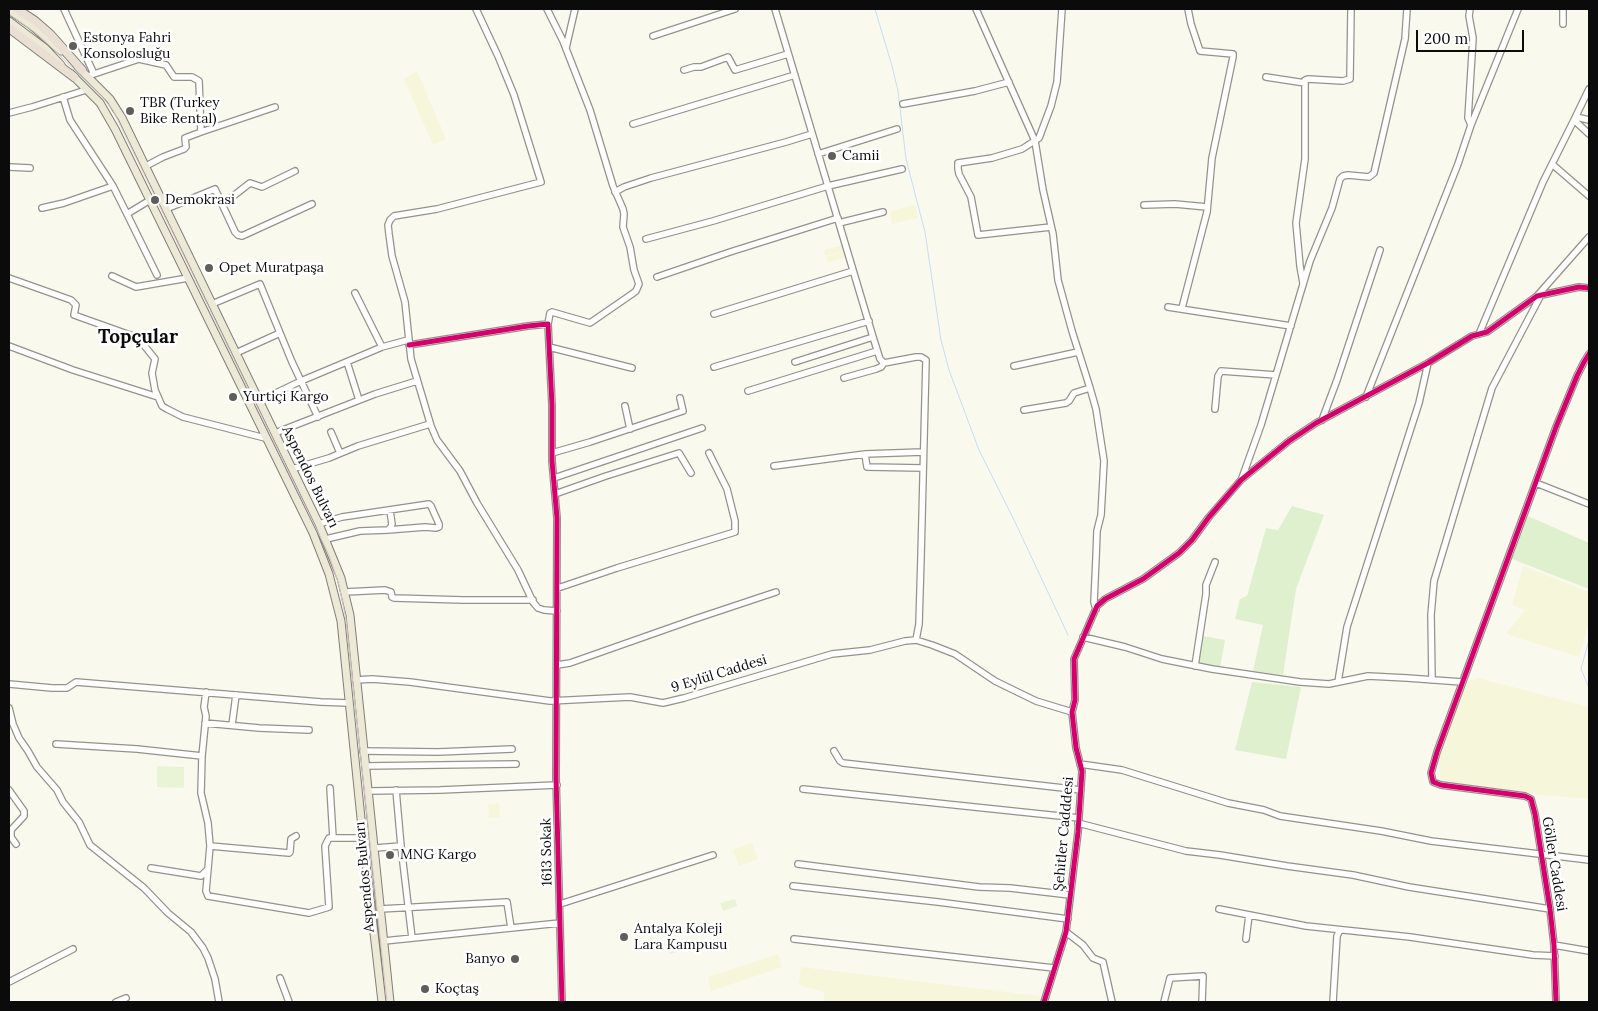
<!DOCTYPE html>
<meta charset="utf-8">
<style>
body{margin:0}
#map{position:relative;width:1598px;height:1011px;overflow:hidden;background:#faf9ee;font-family:Lora,serif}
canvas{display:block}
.frame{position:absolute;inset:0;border:10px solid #0b0b0b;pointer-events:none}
.scale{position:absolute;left:1416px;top:30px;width:108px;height:22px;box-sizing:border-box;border:2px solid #0b0b0b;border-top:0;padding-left:6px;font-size:15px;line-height:18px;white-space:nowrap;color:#0b0b0b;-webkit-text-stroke:4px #fff;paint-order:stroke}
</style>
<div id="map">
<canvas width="1598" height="1011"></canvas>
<div class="frame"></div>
<div class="scale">200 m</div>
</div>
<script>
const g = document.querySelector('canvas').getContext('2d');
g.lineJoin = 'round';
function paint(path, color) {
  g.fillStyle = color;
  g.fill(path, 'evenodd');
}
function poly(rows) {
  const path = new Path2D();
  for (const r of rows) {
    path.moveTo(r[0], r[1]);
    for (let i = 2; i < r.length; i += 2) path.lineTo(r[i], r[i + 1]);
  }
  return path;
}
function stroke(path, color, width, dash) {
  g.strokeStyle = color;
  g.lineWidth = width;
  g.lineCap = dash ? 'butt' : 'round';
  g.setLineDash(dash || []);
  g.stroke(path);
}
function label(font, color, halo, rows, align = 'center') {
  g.font = font + ' Lora,serif';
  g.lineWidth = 5;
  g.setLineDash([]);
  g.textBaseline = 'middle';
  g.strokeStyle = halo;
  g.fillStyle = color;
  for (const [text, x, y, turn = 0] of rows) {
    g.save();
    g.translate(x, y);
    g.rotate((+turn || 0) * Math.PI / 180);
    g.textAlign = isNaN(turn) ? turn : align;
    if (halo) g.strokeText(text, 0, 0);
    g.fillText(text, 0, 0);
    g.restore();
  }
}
paint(poly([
 [417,71,446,139,433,145,404,79],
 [915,205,918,218,892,224,890,211],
 [843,245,844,251,825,256,824,250],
 [845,251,846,257,827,263,826,257],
 [1523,566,1589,592,1589,622,1579,657,1506,634,1525,610,1512,605],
 [1478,678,1589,707,1589,799,1542,795,1441,781,1438,756,1466,682],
 [499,803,500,817,489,818,488,804],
 [752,843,758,859,739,866,733,850],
 [778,954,782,967,711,991,708,977],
 [801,967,1040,996,1040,1002,824,1002,824,992,799,985]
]), '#f6f6da');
paint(poly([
 [1292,506,1324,515,1296,589,1283,675,1253,671,1263,625,1235,619,1240,599,1247,596,1266,528,1278,530],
 [1528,516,1589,543,1589,589,1512,559],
 [1203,636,1225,640,1220,668,1198,663],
 [1252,682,1301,687,1286,759,1235,750]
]), '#def0ce');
paint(poly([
 [157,766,184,767,184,788,157,787],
 [735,899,737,906,723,911,720,903],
 [681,942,683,950,670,954,668,946]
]), '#e9f4d7');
stroke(poly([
 [875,9,892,66,898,91,906,159,925,232,941,340,949,370,979,450,1015,522,1068,635],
 [1589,640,1581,669,1589,688]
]), '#c4ddf4', 1);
const minor = poly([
 [64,9,94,74],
 [476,9,498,56,514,95,541,182,437,209,394,216,390,220,388,225,389,234,392,256,405,302,411,359,431,426,437,440,460,471,477,503,518,570,533,602,538,608,544,610,557,611],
 [547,9,563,41,590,110,613,186,623,209,624,214,623,227,630,247,634,270,639,284,636,291,632,294,590,323,552,312,550,313,548,324],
 [775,9,873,337,880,359,884,363],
 [976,9,1035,141,1043,190,1053,234,1058,280,1072,331,1090,388,1074,393,1069,401,1066,403,1024,410],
 [1470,9,1469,16,1473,38,1468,118,1471,125,1518,9],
 [1563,24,1563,9],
 [653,36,735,9],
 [566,48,575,9],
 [684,70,694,67,701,67,728,57,735,70,788,54],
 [88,76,139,59,166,65,174,77,192,77,199,81,201,132,185,138,186,147,184,149,163,157,146,166],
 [1266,77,1305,83],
 [63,97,70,120,113,186],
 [903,104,975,91,1009,82],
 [9,113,32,107,86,90],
 [1576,117,1589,120],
 [1574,120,1589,89],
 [633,124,795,75],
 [201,132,275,107],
 [818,154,897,129],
 [1552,164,1589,196],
 [9,167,30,168],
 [615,192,624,187,651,178,786,142,812,134],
 [223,204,250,183,262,187,295,171],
 [1144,205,1175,204,1207,207],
 [42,208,64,203,113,186,127,214,150,200],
 [166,209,215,189,235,232,238,235,242,236,312,204],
 [127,214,157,275],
 [839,223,883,212],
 [1051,227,978,235,971,197,959,174,958,169,958,163,992,158,1022,149,1039,138,1051,106,1057,82,1062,9],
 [646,239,713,221,828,186,902,169],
 [112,276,136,287,188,278],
 [657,277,730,252,838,218],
 [9,278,71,300,76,305,74,315,133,336,139,339,155,359,152,373,155,390,162,406,167,409,183,417,265,438],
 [1303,283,1300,266,1296,223,1305,159,1305,80,1308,79,1343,81,1350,79,1351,9],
 [355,293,382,347],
 [1537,296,1589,237],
 [212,304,260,284,280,333],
 [1168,307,1291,326],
 [1182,308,1207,212,1212,158,1233,57,1233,54,1200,51,1191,24,1188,9],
 [714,314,853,271],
 [1479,334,1543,182,1574,120,1589,134],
 [409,345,528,326,548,324,552,405,552,461,557,518,556,777,562,1002],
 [9,346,73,370,158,397],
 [549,347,632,368],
 [236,353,280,333,292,362,318,417],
 [347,362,359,400],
 [795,362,873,337],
 [1014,366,1078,352],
 [714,367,869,321],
 [844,378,876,369,881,367,884,363,916,357,921,357,926,360,921,557,919,624,916,640],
 [1090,388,1096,409,1104,461,1101,515,1097,531,1096,558,1094,602,1096,609],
 [748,391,877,351],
 [1366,397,1458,164,1471,125],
 [259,401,301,381,382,347,408,340],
 [625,406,630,429],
 [1215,409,1218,376,1221,371,1276,375,1310,261,1332,208,1340,179,1343,176,1348,175,1369,177,1374,173,1405,39,1407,9],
 [1322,420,1337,380,1380,250],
 [331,432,340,453],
 [275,433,375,394,417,381],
 [552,453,590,442,683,411,680,398],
 [865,454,867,467,923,468],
 [774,466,865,454,923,452],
 [292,469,329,458,358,446,430,424],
 [554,478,702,428],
 [1242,478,1261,425,1276,375],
 [1536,483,1589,504],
 [555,494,606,476,679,453,691,473],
 [319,524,342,517,429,504,431,506,439,524,439,527,436,528,425,527,388,530],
 [326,539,360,531,388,530,391,527,392,524,390,511],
 [558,588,617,568,735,532,735,521,727,489,709,453],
 [345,592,385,590,391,592,392,597,394,598,463,600,533,600],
 [1083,637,1125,647,1162,659,1212,669,1300,682,1329,684,1368,676,1407,678,1462,682],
 [557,665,570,663,695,619,776,592],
 [1195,666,1206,594,1206,585,1215,562],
 [356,680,372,679,410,682,550,701,630,697,663,703,684,698,832,654,870,650,905,641,916,640,932,645,955,654,995,681,1036,701,1072,712],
 [1432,680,1431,615,1434,581,1492,388,1541,295],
 [1338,682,1347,627,1419,403,1428,363],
 [9,684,52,688,67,688,76,682,321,702,348,703],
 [206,692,204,707,206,716,202,756,201,793,208,823,210,846],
 [9,708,13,724,19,738,28,751,37,767,57,790,63,802,79,822,90,845,144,888,168,913,191,932,203,948,208,958,215,979,219,1002],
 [205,723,259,728,309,730],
 [232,725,236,695],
 [56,744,137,749,202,756],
 [363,751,438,752,512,749],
 [834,751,840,761,843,763,1081,790],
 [1080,764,1122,770,1228,803,1264,810,1280,816,1381,831,1431,841,1589,860],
 [365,766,516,764],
 [330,788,333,838],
 [803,789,1079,818],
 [9,790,24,811,24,816,11,830,11,837,16,844],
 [396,790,401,846],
 [369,791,440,790,557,785],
 [1078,823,1186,851,1220,855,1287,866,1353,875,1409,887,1550,909],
 [296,836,291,839,290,852,289,853,210,846,206,891,208,896,309,913,329,907,325,846,329,838,363,838],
 [375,848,401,846,412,938],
 [798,864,979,887,1010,888,1070,895],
 [151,868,201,876,208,869],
 [793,886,938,902,1068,919],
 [560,904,713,855],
 [380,909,507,902,511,928],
 [1219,909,1306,926,1410,937,1533,955,1555,956],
 [1066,932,1083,945,1093,958,1103,962,1112,1002],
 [794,939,1054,968],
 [1246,939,1249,915],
 [384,941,560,923],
 [1554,945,1589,951],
 [280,978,289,1002],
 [9,982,73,949],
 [116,1002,126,998],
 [1044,1002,1066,932,1078,832,1082,771,1076,748,1072,712,1075,700,1074,659,1097,606,1105,599,1143,579,1179,553,1192,540,1209,517,1241,480,1289,441,1316,423,1428,363,1472,336,1487,332,1537,296,1579,287,1589,288],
 [1164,1002,1170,978,1203,976,1202,1002],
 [1333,1002,1337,936,1340,930],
 [1556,1002,1554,945,1550,909,1535,814,1531,799,1525,796,1441,785,1433,782,1431,773,1437,752,1556,427,1577,376,1584,362,1589,354]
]);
const major = poly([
 [9,10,31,25,61,51],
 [9,21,45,48,61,65],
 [78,67,110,99,122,118,319,524,341,578,350,615,390,1002],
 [71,74,100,103,115,129,313,533,329,574,341,621,363,838,382,1002]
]);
const highway = poly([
 [17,9,35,21,50,34,82,70],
 [9,28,74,77]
]);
stroke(minor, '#93928d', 8);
stroke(major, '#807f7a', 9);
stroke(highway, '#807f7a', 10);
stroke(minor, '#fefefc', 5.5);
stroke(major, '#ece9d7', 7);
stroke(highway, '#e9e0d3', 8);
stroke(poly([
 [9,14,36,33,48,44,102,97,113,110,329,555,339,585,346,619,387,1002]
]), '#d6c6c3', 1);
stroke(poly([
 [409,345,528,326,548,324,552,405,552,461,557,518,556,777,562,1002],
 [1044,1002,1066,932,1078,832,1082,771,1076,748,1072,712,1075,700,1074,659,1097,606,1105,599,1143,579,1179,553,1192,540,1209,517,1241,480,1289,441,1316,423,1428,363,1472,336,1487,332,1537,296,1579,287,1589,288],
 [1556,1002,1554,945,1550,909,1535,814,1531,799,1525,796,1441,785,1433,782,1431,773,1437,752,1556,427,1577,376,1584,362,1589,354]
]), '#d6006c', 5);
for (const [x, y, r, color] of [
 [73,46,5,"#5f5e5a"],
 [130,111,5,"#5f5e5a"],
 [832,156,5,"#5f5e5a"],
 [155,200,5,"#5f5e5a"],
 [209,268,5,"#5f5e5a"],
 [233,397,5,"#5f5e5a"],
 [390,855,5,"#5f5e5a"],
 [624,937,5,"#5f5e5a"],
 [515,959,5,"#5f5e5a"],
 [425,989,5,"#5f5e5a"]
]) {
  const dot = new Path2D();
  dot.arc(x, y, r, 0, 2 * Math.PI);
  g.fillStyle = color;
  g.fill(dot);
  stroke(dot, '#fff', 2);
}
label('14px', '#0b0b0b', '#fff', [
 ["Estonya Fahri",83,38],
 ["Konsolosluğu",83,54],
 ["TBR (Turkey",140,103],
 ["Bike Rental)",140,119],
 ["Camii",842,156],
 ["Demokrasi",165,200],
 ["Opet Muratpaşa",219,268],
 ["Yurtiçi Kargo",243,397],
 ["MNG Kargo",400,855],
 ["Antalya Koleji",634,929],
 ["Lara Kampusu",634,945],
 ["Banyo",505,959,"right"],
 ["Koçtaş",435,989]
], 'left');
label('14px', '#0b0b0b', '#fff', [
 ["Aspendos Bulvarı",310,477,64],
 ["9 Eylül Caddesi",719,674,-17],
 ["Şehitler Cadddesi",1064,834,-85],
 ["1613 Sokak",547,852,-91],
 ["Göller Caddesi",1554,864,81],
 ["Aspendos Bulvarı",365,877,-95]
]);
label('bold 19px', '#0b0b0b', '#fff', [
 ["Topçular",138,338]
]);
</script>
